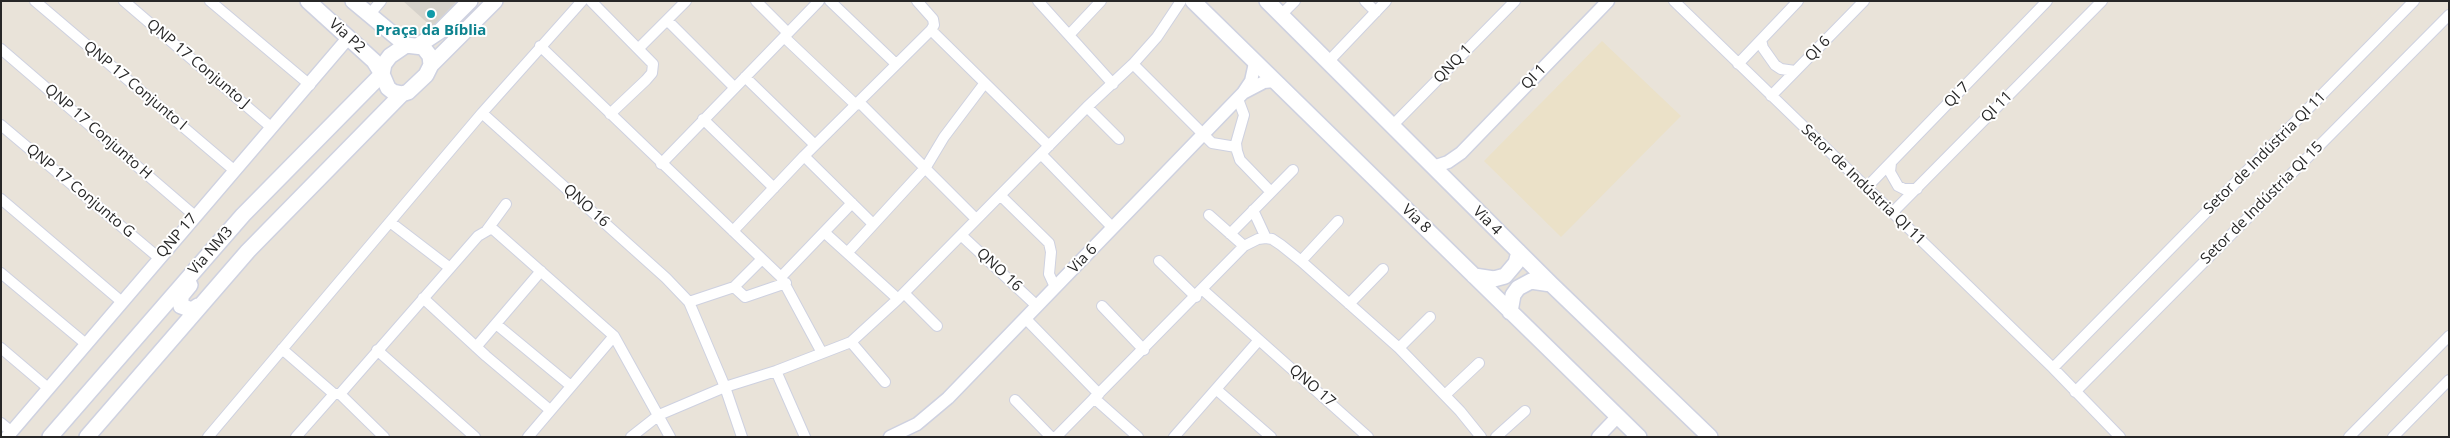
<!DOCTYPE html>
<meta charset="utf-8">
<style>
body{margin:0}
#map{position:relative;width:2450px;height:438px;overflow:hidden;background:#e9e3d9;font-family:"Open Sans",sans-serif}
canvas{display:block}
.frame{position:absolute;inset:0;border:2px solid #272727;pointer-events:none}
</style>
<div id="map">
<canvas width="2450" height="438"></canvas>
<div class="frame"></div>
</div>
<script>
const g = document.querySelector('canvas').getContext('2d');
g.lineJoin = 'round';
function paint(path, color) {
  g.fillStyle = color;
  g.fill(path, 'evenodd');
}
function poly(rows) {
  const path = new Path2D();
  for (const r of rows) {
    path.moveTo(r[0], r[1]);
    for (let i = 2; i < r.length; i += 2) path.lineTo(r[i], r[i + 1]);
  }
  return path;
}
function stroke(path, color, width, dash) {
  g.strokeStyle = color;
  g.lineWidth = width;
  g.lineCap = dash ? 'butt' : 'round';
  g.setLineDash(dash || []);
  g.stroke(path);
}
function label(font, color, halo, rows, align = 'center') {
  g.font = font + ' "Open Sans",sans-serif';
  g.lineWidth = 4;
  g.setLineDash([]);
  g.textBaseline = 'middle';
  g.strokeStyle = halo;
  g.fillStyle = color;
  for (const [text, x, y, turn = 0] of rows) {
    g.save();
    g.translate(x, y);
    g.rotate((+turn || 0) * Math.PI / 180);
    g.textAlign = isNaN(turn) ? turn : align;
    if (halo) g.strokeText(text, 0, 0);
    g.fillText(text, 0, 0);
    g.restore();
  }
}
paint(poly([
 [1602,41,1681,116,1561,237,1484,161]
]), '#ebe1c8');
paint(poly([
 [403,1,457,1,432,27]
]), '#d6d2cb');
const minor = poly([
 [35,1,235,171],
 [124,1,272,128],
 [210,1,310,85],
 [591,1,653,64,652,73,646,80,610,114],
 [756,1,788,33],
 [830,1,896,64],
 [1038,1,1113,84],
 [1365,1,1376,12],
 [1674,1,2053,368,2120,437],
 [369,15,381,1],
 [1281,15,1295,1],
 [668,21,734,87],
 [931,30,1049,146],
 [1069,35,1101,1],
 [784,37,856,105],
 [1761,40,1763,48,1775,65,1781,69,1795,71],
 [540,46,781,277,822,353],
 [639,48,686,1],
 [1,49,195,216],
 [1327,63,1386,1],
 [1133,64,1212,143,1236,147],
 [1738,64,1798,1],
 [745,77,815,145],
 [1771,96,1864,1],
 [1238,99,1244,115,1236,143,1237,151,1240,160,1270,191],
 [859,102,976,219],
 [1087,107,1119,139],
 [482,113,666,278,689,302,725,387,742,437],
 [703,119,774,188],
 [1,125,159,258],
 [1392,126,1515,1],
 [1041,154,1113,228],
 [804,156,873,224],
 [1891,163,1890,172,1898,186,1904,189,1917,189],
 [661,164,819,1],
 [1866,188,2047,1],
 [1001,196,1049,243,1051,252,1049,274,1055,287],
 [1,199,122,302],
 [1253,210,1266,238],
 [1892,213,2102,1],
 [1209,215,1244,246],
 [390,222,450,268],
 [487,230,506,204],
 [733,231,804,156,931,30,934,25,933,19,917,1],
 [824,232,898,299],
 [1230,234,1293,170],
 [961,235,1037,306],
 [848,252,926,167,944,137,984,84],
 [1159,261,1196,297],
 [1301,261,1338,221],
 [1,273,86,344],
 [781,277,852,203],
 [734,287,745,297,786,283],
 [1203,290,1368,437],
 [904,293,937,326],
 [423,298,486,356,550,410],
 [689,302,734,287,762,259],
 [1349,304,1383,269],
 [1102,306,1144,350],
 [1025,318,1099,394],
 [496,324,571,386],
 [851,342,885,382],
 [476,347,541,271],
 [1,348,48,388],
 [1399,348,1430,317],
 [282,349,334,394,340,394,384,437],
 [377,350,475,437],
 [2053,368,2414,1],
 [776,371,805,437],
 [1217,390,1271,437],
 [2075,392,2449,15],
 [340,394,478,236,490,229,494,230,614,336,670,437],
 [1445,395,1479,363],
 [1094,398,1138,437],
 [1015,400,1051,437],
 [1,423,12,432],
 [208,437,482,113,582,1],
 [296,437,334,394],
 [528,437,614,336],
 [631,437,659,415,725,387,776,371,851,342,898,299,1087,107,1133,64,1157,37,1181,1],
 [1056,437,1244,246,1258,239,1266,238,1272,239,1281,245,1301,261,1399,348,1460,411,1481,437],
 [1174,437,1259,340],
 [1496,437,1525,411],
 [2349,437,2449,336],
 [2393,437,2449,380]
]);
const tertiary = poly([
 [1243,93,1264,82,1274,81],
 [1433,167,1448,162,1461,153,1608,1],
 [7,437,349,37],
 [890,437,917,424,948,398,1243,93,1251,81,1255,63],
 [1598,437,1618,416]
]);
const secondary = poly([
 [353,1,406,45],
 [1193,1,1639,437],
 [1267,1,1551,284,1710,437],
 [419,45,440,31,470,1],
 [431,65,430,56,423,47,406,45,390,56,384,64,382,74,388,88,393,92,402,94,408,92,426,75,431,65,495,1],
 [1474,276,1494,279,1505,276,1516,263,1519,252],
 [190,285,181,296,181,306,192,310,198,306],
 [1510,312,1513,295,1518,288,1531,281,1551,284],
 [50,437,243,215,382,74,374,61,308,1],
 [87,437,248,251,402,94]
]);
stroke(minor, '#ced1e0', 12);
stroke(tertiary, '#ced1e0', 15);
stroke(secondary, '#ced1e0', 18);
stroke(minor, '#fff', 10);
stroke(tertiary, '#fff', 12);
stroke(secondary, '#fff', 15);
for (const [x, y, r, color] of [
 [431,14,5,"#0f9aa8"]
]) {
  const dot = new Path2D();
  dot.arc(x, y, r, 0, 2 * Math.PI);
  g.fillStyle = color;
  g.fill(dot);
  stroke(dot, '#fff', 2);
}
label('bold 15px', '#0d838f', '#fff', [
 ["Praça da Bíblia",431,31]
]);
label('15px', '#272727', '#fff', [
 ["Via P2",347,36,42],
 ["QI 6",1818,49,-46],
 ["QNP 17 Conjunto J",198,64,40],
 ["QNQ 1",1453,64,-46],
 ["QI 1",1534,77,-46],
 ["QNP 17 Conjunto I",135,86,40],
 ["QI 7",1957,95,-46],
 ["QI 11",1997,107,-45],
 ["QNP 17 Conjunto H",98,132,41],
 ["Setor de Indústria QI 11",2265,153,-45],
 ["Setor de Indústria QI 11",1863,185,44],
 ["QNP 17 Conjunto G",80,191,40],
 ["Setor de Indústria QI 15",2262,203,-45],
 ["QNO 16",586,206,42],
 ["Via 8",1416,219,44],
 ["Via 4",1487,221,45],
 ["QNP 17",177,236,-49],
 ["Via NM3",211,251,-49],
 ["Via 6",1083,259,-46],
 ["QNO 16",999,270,43],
 ["QNO 17",1312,386,41]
]);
</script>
